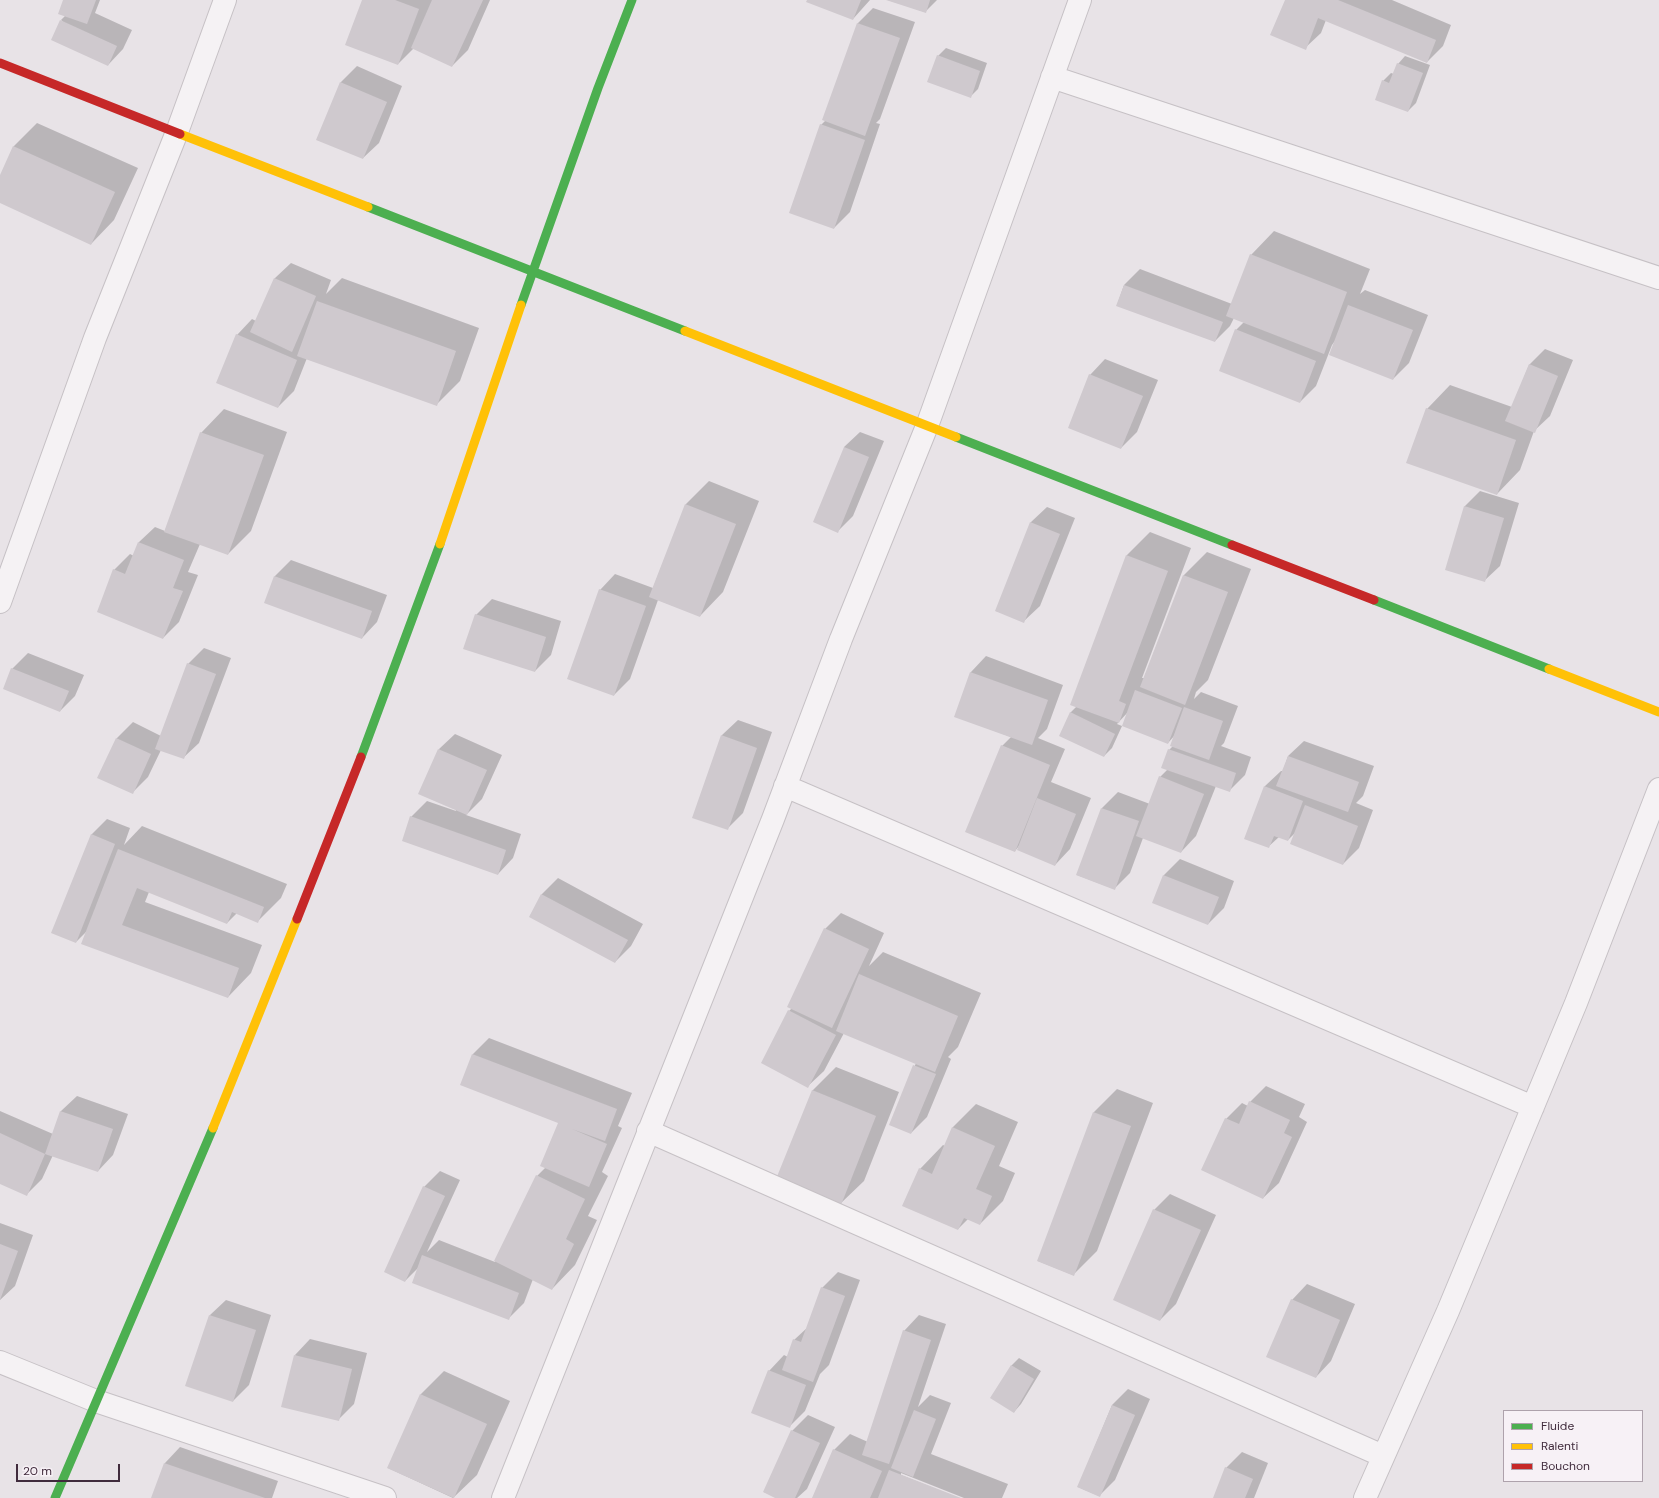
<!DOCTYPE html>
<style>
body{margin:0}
#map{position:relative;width:1659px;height:1498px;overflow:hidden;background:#e8e3e7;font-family:"DM Sans",sans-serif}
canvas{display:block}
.legend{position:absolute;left:1503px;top:1410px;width:140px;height:72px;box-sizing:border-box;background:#f7f1f6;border:1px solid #aea2ac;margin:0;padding:5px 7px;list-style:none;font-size:12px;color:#402b3c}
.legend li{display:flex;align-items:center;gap:8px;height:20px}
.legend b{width:20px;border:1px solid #aea2ac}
.scale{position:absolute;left:16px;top:1464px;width:104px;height:18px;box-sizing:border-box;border:2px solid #402b3c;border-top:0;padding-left:5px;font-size:12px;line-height:14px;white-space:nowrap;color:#402b3c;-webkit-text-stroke:3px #f7f1f6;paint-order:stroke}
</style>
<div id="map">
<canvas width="1659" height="1498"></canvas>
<ul class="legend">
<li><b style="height:5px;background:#4caf50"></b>Fluide</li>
<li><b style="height:5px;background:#ffc107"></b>Ralenti</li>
<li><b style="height:5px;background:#c62828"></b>Bouchon</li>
</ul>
<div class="scale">20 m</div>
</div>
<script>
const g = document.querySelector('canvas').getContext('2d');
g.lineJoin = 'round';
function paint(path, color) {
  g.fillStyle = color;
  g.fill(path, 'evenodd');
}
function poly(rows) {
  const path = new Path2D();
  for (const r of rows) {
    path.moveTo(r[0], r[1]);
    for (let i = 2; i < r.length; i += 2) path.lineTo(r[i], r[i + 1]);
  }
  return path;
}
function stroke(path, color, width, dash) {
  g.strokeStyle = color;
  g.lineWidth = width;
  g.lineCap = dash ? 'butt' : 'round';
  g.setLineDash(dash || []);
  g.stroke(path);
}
paint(poly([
 [64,0,100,0,95,13,132,30,123,49,108,65,61,20,65,16],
 [363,0,490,0,468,50,452,66,414,48,398,64],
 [809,0,870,0,853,19],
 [888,0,937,0,925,12],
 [1286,0,1392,0,1451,25,1443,46,1427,62,1326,20,1321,33,1305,48],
 [873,8,915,22,880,119,876,123,880,124,850,212,834,228,821,125,825,121,858,23],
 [946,48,987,63,978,89,970,97,938,56],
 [1405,56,1430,65,1416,103,1408,111,1383,81,1391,73,1394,74,1398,64],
 [357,66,402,86,379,143,363,158,317,139,341,82],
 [37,123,138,168,114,220,91,244,0,202,0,177,14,146],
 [1274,231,1370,269,1360,294,1365,290,1428,315,1409,363,1393,379,1335,341,1332,345,1316,386,1300,402,1236,330,1244,322,1234,318,1230,326,1215,341,1117,305,1124,285,1140,269,1232,304,1251,255],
 [291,263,331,280,326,294,342,278,479,328,460,381,436,405,307,358,294,391,278,407,237,335,252,319,256,321,275,278],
 [1545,349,1573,360,1550,416,1534,431,1520,470,1497,494,1427,409,1450,385,1512,407,1529,365],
 [1105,359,1158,380,1137,432,1121,448,1090,375],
 [224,409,287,432,251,531,228,554,200,544,188,572,198,575,179,622,163,638,114,570,130,554,134,556,139,542,155,527,165,531,201,433],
 [860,432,884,441,853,516,838,531,844,447],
 [709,481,759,501,723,592,700,616,658,600,630,679,614,695,600,590,615,574,653,588,686,504],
 [1480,491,1519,503,1500,566,1484,581,1464,507],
 [1047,507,1075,518,1040,606,1024,621,996,611,1031,522],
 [1150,532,1191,548,1142,678,1144,678,1184,575,1207,552,1251,569,1208,680,1196,692,1194,699,1201,692,1238,706,1224,743,1221,746,1251,757,1245,775,1229,791,1216,786,1196,836,1181,852,1143,838,1130,873,1114,889,1077,875,1102,808,1118,792,1150,804,1160,777,1167,770,1169,750,1173,746,1175,735,1168,743,1128,712,1117,724,1122,726,1112,748,1104,756,1070,713,1077,706,1127,555],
 [291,560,387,595,377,622,362,638,266,602,275,576],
 [492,599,561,621,551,655,535,671,476,615],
 [204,648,231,658,199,743,183,758,161,750,148,777,132,793,99,777,117,738,133,722,161,736,188,664],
 [28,653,84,675,75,696,60,711,12,669],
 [986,656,1063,685,1047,729,1038,738,1065,749,1051,782,1091,798,1070,849,1055,865,1019,846,1015,851,1002,746,1011,737,955,716,971,672],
 [738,720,772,732,743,813,727,829,722,735],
 [455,734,502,755,482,799,466,815,521,834,513,858,498,874,411,817,427,801,456,811,439,749],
 [1304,741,1374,766,1363,796,1356,803,1373,810,1359,848,1343,864,1296,832,1288,840,1279,837,1268,847,1246,838,1265,786,1281,771,1283,771,1288,756],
 [107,819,130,828,124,845,142,826,287,884,281,898,258,921,237,913,227,923,149,892,145,902,262,945,251,973,228,997,87,931,76,942,91,835],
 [1180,859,1234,881,1224,908,1208,924,1154,903,1164,875],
 [558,878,643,924,631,946,615,962,530,916,542,894],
 [841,913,884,933,869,966,883,952,981,993,958,1047,948,1057,951,1059,927,1117,911,1133,890,1124,916,1063,844,1033,824,1071,808,1086,789,1011,792,1008,825,929],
 [489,1038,632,1093,618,1126,622,1128,602,1172,608,1176,588,1216,597,1220,575,1265,552,1289,533,1279,524,1303,508,1319,419,1267,405,1281,424,1187,440,1171,460,1180,427,1252,439,1240,495,1262,537,1176,546,1167,560,1122,462,1084,473,1054],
 [836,1067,899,1092,864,1181,840,1204,812,1091],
 [1266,1086,1305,1104,1299,1117,1307,1122,1279,1183,1263,1198,1226,1119,1242,1103,1248,1106,1250,1102],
 [1117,1089,1153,1103,1097,1251,1073,1275,1038,1261,1094,1112],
 [77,1096,128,1114,113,1155,98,1171,53,1155,42,1179,27,1194,0,1183,0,1111,53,1134,61,1111],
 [976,1104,1018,1122,999,1166,1015,1173,1003,1201,980,1224,968,1219,958,1229,920,1169,943,1145,945,1146,953,1127],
 [1170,1194,1216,1215,1176,1304,1160,1320,1154,1210],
 [0,1223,33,1235,15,1286,0,1300],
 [838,1272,860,1280,829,1365,820,1374,805,1411,789,1427,769,1371,784,1355,788,1357,794,1340,808,1327,822,1288],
 [1307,1284,1355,1304,1331,1361,1316,1377,1292,1300],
 [226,1300,271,1315,249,1385,233,1401,210,1315],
 [919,1315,946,1324,918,1407,930,1395,951,1403,931,1454,1008,1484,1002,1498,964,1498,901,1473,901,1475,959,1498,813,1498,834,1450,850,1434,868,1442,904,1331],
 [310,1339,367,1353,354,1404,338,1420,295,1355],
 [1019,1358,1041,1371,1021,1404,1014,1412,1011,1366],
 [444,1371,510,1401,477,1475,453,1498,388,1468,421,1394],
 [1128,1389,1150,1399,1115,1480,1099,1496,1078,1487,1112,1405],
 [808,1415,835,1427,807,1489,797,1498,778,1498,764,1492,792,1431],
 [180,1447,278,1481,272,1498,152,1498,165,1463],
 [1242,1452,1268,1463,1254,1498,1214,1498,1226,1468]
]), '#0003');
paint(poly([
 [63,0,96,0,87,24,58,14],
 [362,0,395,0,419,9,398,65,345,45],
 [432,0,483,0,452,67,411,48],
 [807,0,861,0,853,20,806,2],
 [886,0,930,0,926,13],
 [1285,0,1338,0,1436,40,1427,63,1318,18,1306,50,1270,35],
 [60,20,117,46,108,66,51,40],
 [857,23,900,38,865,136,822,120],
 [937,55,980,71,971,98,927,82],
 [1397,63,1423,73,1408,112,1375,100,1382,80,1389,83],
 [340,82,387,102,363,159,316,140],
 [820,124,865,140,834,229,789,213],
 [13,146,115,192,91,245,0,203,0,175],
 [1250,254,1347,292,1324,354,1226,316],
 [274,278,316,296,292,352,250,332],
 [1124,285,1223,322,1215,342,1116,306],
 [317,301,456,351,437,406,297,356],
 [1348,305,1413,330,1393,380,1329,355],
 [1235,329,1316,361,1300,403,1219,371],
 [236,334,297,360,278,408,216,383],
 [1529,364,1558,376,1535,433,1505,421],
 [1089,374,1143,396,1121,449,1068,428],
 [1426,408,1516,440,1497,495,1406,463],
 [200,432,264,455,228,555,164,532],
 [844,447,869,457,838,533,813,522],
 [685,504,736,524,700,617,649,597],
 [1464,506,1504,518,1485,582,1445,570],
 [1030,522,1060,534,1024,623,995,611],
 [138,542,184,560,173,588,183,591,163,639,97,612,113,569,125,574],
 [1126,555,1168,571,1119,701,1126,704,1119,723,1070,705],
 [1183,575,1228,592,1185,705,1140,687],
 [274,576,372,611,362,639,264,603],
 [599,589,646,606,614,696,567,679],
 [475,614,546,637,535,672,463,649],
 [187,663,216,674,184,759,155,749],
 [11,668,69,691,60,712,3,689],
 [970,672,1048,700,1032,745,954,717],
 [1135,690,1182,708,1168,744,1122,726],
 [1184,707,1223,721,1209,760,1170,746],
 [1070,712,1115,734,1104,757,1059,736],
 [721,735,757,748,728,830,692,818],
 [116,738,151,754,133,794,97,778],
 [1001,745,1050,765,1015,852,965,832],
 [438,749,487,770,467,815,418,794],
 [1168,749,1236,773,1230,792,1161,768],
 [1288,756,1359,782,1348,812,1276,786],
 [1159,776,1204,794,1181,853,1136,836],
 [1264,786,1303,801,1288,841,1274,836,1269,848,1244,839],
 [1037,798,1076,814,1055,866,1017,850],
 [1305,805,1358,826,1343,865,1290,844],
 [1101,808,1139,821,1115,890,1076,875],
 [410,816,506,850,498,875,402,841],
 [91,834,115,844,76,943,51,933],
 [118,849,264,907,258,923,232,912,227,924,137,888,122,925,239,968,228,998,81,944],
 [1163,875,1219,897,1208,925,1152,903],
 [541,894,628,940,615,963,529,917],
 [824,928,869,949,832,1028,787,1007],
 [859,974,958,1016,935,1072,836,1031],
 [788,1010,836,1035,808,1088,761,1063],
 [472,1054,617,1109,605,1141,572,1129,607,1144,589,1187,540,1166,558,1123,460,1085],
 [913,1065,936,1074,911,1134,889,1125],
 [812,1090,876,1116,841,1205,776,1179],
 [1249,1101,1290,1120,1284,1133,1292,1137,1263,1199,1201,1170,1225,1118,1239,1124],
 [60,1111,113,1129,98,1172,45,1154],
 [1093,1112,1131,1126,1074,1276,1037,1261],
 [952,1127,995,1146,976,1189,992,1196,980,1225,964,1218,958,1230,902,1206,919,1168,932,1174],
 [0,1133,45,1154,27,1196,0,1184],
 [536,1175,585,1199,566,1239,574,1244,552,1290,494,1261],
 [423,1186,445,1196,405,1282,384,1272],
 [1153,1209,1201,1230,1160,1321,1113,1300],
 [0,1244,18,1251,0,1300],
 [422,1255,519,1293,509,1320,412,1283],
 [821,1287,845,1296,813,1382,782,1370,793,1339,801,1342],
 [1291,1299,1340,1320,1316,1378,1266,1357],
 [209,1315,256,1330,233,1402,185,1386],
 [903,1330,931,1340,889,1464,862,1455],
 [294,1355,352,1369,339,1421,281,1407],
 [1011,1365,1034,1379,1014,1413,990,1398],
 [768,1370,806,1385,790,1428,751,1413],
 [420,1394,487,1424,454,1498,387,1468],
 [1112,1405,1135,1415,1100,1497,1077,1487],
 [914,1410,936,1419,913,1477,891,1468],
 [791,1430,820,1443,795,1498,775,1498,763,1492],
 [833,1449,882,1471,870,1498,812,1498],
 [164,1463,265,1498,151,1498],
 [1225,1467,1253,1479,1245,1498,1213,1498],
 [889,1470,961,1498,878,1498]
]), '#cfc9ce');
const street = poly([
 [1052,77,1659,278],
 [0,602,95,338,177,132,225,0],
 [785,786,1533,1107],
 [648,1131,1383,1456],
 [0,1362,96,1401,385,1498],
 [503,1498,773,819,841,639,927,426,1080,0],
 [1365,1498,1448,1311,1576,1003,1659,789]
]);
stroke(street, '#c6c1c5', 24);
stroke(street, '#f5f2f4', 22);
stroke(poly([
 [368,207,685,331],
 [521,305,598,88,632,0],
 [956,437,1232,545],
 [1374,600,1549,669],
 [361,757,440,544],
 [55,1498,213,1128]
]), '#4caf50', 9);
stroke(poly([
 [180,134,368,207],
 [685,331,956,437],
 [440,544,521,305],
 [1549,669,1659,712],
 [213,1128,297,919]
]), '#ffc107', 9);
stroke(poly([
 [0,63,180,134],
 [1232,545,1374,600],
 [297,919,361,757]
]), '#c62828', 9);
</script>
